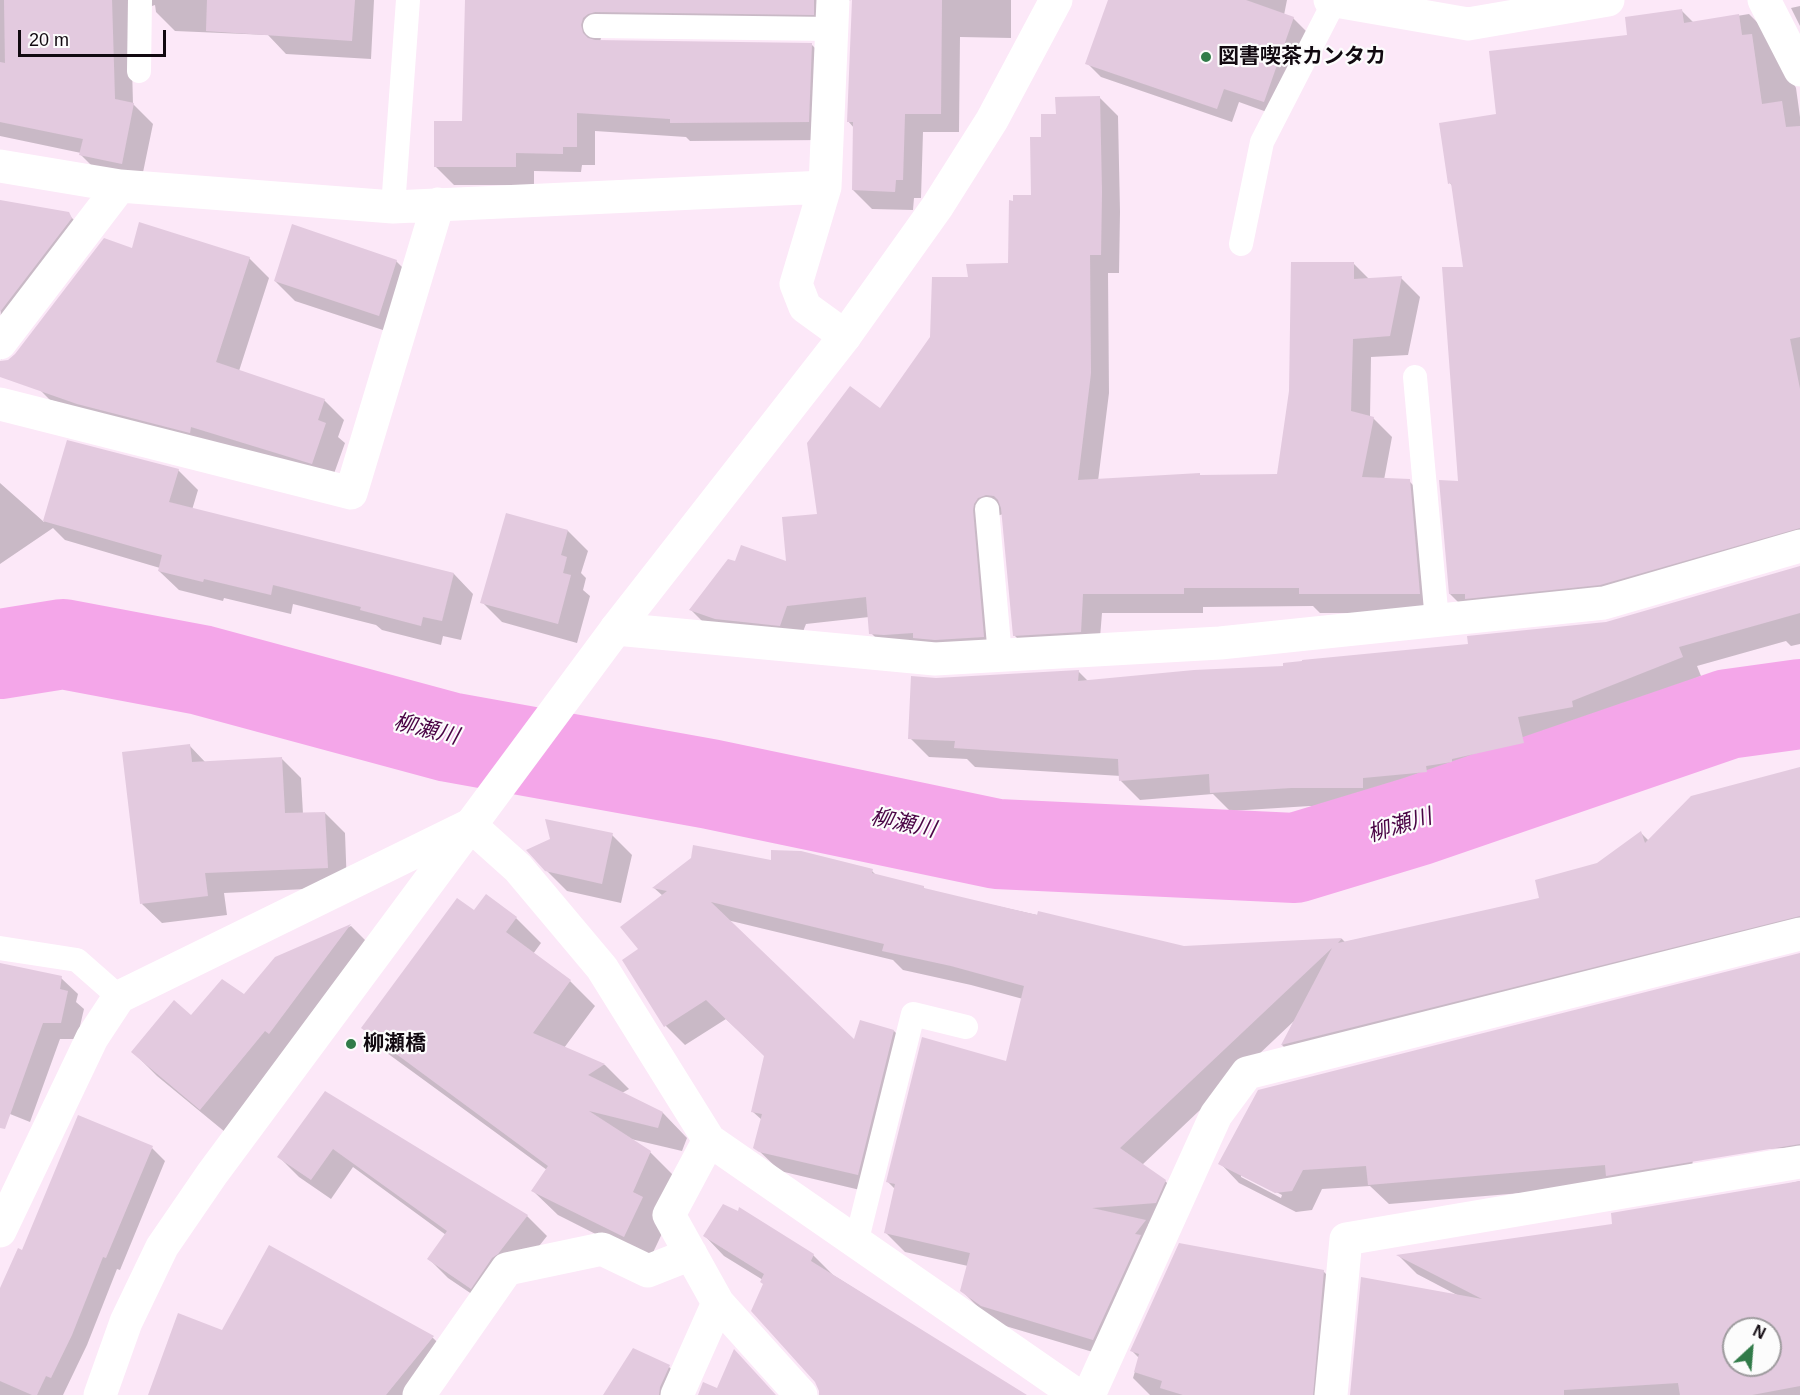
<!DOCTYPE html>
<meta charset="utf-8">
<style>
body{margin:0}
#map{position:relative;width:1800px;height:1395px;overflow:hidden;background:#fce8f8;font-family:Arial,sans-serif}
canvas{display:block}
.north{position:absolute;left:1722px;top:1317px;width:60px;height:60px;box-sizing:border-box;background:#fcfcfc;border:2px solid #9e9b9e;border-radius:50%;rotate:26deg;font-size:16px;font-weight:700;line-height:24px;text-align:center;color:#110910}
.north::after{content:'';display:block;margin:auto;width:21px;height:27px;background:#317b49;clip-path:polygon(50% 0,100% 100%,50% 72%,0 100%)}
.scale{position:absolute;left:18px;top:30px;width:148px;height:27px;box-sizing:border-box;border:3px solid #110910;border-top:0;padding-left:8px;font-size:18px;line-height:21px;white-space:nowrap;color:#110910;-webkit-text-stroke:4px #fcfcfc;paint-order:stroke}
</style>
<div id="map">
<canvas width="1800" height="1395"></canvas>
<div class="north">N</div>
<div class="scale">20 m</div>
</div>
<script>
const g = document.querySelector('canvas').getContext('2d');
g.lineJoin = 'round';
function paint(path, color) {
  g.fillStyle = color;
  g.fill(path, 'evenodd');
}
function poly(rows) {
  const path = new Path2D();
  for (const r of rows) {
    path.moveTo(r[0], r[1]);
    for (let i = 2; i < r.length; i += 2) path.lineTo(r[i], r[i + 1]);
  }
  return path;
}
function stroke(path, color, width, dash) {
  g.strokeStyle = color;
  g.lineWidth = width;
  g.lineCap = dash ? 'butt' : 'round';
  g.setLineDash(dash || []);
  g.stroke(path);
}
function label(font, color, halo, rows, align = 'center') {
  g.font = font + ' Arial,"Noto Sans JP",sans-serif';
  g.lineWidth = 4.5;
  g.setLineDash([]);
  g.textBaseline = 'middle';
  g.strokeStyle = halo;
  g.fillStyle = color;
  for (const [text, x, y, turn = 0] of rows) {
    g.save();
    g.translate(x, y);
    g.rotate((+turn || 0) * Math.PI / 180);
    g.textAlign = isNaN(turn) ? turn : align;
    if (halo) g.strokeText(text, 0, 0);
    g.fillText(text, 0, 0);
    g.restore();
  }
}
paint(poly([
 [0,0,374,0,371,59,286,54,268,35,175,31,156,12,155,5,152,6,131,30,133,104,153,124,141,182,100,174,81,155,81,153,0,136],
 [466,0,851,0,843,2,832,19,606,32,601,38,600,42,812,45,830,63,827,140,690,141,686,137,595,131,595,165,582,165,581,172,534,171,534,185,454,185,435,166,463,122],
 [853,0,1011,0,1011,38,960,37,959,132,923,132,921,198,914,198,913,210,872,209,853,190,854,128,848,121],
 [1109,0,1287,0,1284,15,1293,18,1307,32,1278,116,1239,102,1232,122,1101,77,1087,63],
 [1800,6,1800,26,1791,8],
 [1681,10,1694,23,1749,14,1768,33,1796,88,1800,117,1800,551,1469,613,1450,594,1459,483,1465,269,1453,187,1450,183,1498,116,1629,36],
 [1099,97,1118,116,1120,212,1119,273,1108,273,1109,393,1098,481,1279,475,1353,263,1370,280,1401,278,1420,297,1408,355,1371,357,1370,417,1373,418,1392,437,1384,480,1409,481,1428,500,1438,613,1320,613,1313,606,1203,607,1203,613,1102,613,1099,650,1033,654,1014,635,1003,514,997,516,1002,656,890,652,871,633,869,617,806,624,798,644,710,629,691,610,788,563,818,516,880,410,932,338,970,278,1009,265,1033,197,1043,139,1057,115],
 [0,201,68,214,88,234,5,352,1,360],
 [133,250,249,258,269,278,239,371,324,400,344,420,338,437,345,443,331,482,50,400,30,380],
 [396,261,416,281,398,335,295,301,275,281],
 [68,442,178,470,198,490,192,510,454,574,473,594,461,640,443,636,441,645,382,630,376,625,293,604,291,614,224,598,223,601,179,590,159,571,160,568,65,540,53,528,0,564,0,483,44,522],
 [507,514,568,531,588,551,581,573,586,578,583,590,590,596,577,643,502,622,482,602],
 [1800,567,1800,644,1791,646,1786,641,1697,666,1701,676,1590,720,1591,726,1536,735,1542,761,1470,778,1470,781,1445,784,1445,791,1381,797,1381,806,1310,806,1230,811,1213,794,1140,800,1121,781,1121,776,975,767,967,759,929,757,910,738,936,679,1078,671,1089,682,1285,668,1469,645,1610,622],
 [189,745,206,763,281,758,301,778,303,814,325,813,345,833,347,887,224,893,227,915,162,923,142,904],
 [1800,770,1800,939,1301,1064,1282,1045,1294,1021,1142,1165,1165,1181,1185,1200,1175,1222,1148,1224,1164,1240,1113,1358,1002,1325,981,1310,961,1290,968,1266,905,1252,886,1233,895,1189,888,1182,1007,1063,1023,999,971,985,903,970,893,960,727,920,855,1042,894,1031,913,1050,877,1194,780,1171,755,1147,762,1120,753,1112,765,1056,726,1019,685,1045,666,1026,640,950,663,896,654,888,773,861,872,871,877,876,924,888,926,890,1184,948,1342,939,1345,942,1541,899,1598,865,1641,833,1649,841],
 [612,835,632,855,621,903,567,891,546,870],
 [486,896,516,918,541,943,533,954,570,981,595,1006,564,1048,605,1065,629,1089,622,1093,663,1113,687,1138,682,1151,631,1139,650,1152,675,1177,667,1223,649,1261,558,1215,533,1191,547,1170,387,1053,363,1028,474,913],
 [351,926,374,949,225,1132,157,1076,133,1052,244,996,276,958],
 [1800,955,1800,1147,1693,1153,1692,1176,1618,1185,1389,1204,1370,1186,1322,1189,1312,1210,1296,1212,1239,1183,1220,1163],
 [1241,1174,1282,1195,1281,1198,1241,1177],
 [0,964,61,978,78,994,76,1002,84,1009,77,1039,60,1039,30,1122,0,1110],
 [325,1093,527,1216,547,1236,491,1307,448,1278,429,1259,446,1235,353,1167,331,1199,299,1177,279,1157],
 [152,1148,165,1161,120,1270,117,1269,87,1345,63,1395,0,1395,0,1307],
 [1800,1181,1800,1395,1373,1395,1459,1296,1417,1274,1399,1256,1613,1225],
 [1734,1329,1770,1329,1770,1365,1734,1365],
 [705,1236,813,1255,833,1275,1024,1395,821,1395,821,1391,763,1280,724,1256],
 [270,1247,433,1338,453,1357,422,1395,149,1395,223,1332],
 [1323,1271,1343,1291,1334,1395,1150,1395,1133,1378,1139,1358,1131,1350],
 [669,1367,689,1386,685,1395,605,1395]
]), '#0003');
stroke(poly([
 [0,654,63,644,201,670,449,737,710,784,997,844,1295,858,1417,821,1728,714,1800,704]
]), '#f4a6e9', 90);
paint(poly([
 [4,0,112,0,115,99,134,103,122,164,79,155,83,139,0,122,0,62,5,63],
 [207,0,355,0,352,41,206,31],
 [465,0,814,0,814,15,595,12,588,14,583,18,581,25,583,33,588,38,595,40,812,43,809,122,670,123,670,119,577,113,577,147,563,147,563,154,516,153,516,167,434,167,434,121,462,121],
 [852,0,942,0,941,114,905,114,903,180,896,180,895,192,852,190,853,122,847,122],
 [1108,0,1246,0,1294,17,1264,102,1224,89,1217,109,1085,64],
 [1682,9,1684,23,1739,14,1742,35,1752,34,1762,104,1782,101,1786,127,1800,126,1800,337,1790,339,1800,389,1800,528,1600,585,1465,599,1465,594,1449,594,1439,480,1458,481,1442,267,1463,267,1451,183,1448,184,1439,123,1496,114,1489,51,1627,35,1625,17],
 [1100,96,1102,192,1101,255,1090,255,1091,373,1078,480,1200,473,1200,475,1277,474,1289,391,1291,262,1354,262,1354,279,1402,276,1390,336,1353,339,1351,411,1374,417,1362,477,1410,479,1420,594,1299,594,1299,588,1184,588,1184,594,1083,594,1081,632,1013,636,1001,508,998,500,994,496,986,495,978,498,974,504,973,510,984,637,935,640,913,638,913,633,884,635,869,634,866,597,787,606,780,626,715,619,689,610,728,559,735,561,741,545,786,561,782,517,817,514,807,443,850,386,880,408,930,337,932,277,968,277,966,264,1008,263,1009,200,1013,201,1013,195,1031,195,1030,137,1041,137,1041,114,1056,114,1055,97],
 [0,200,69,212,72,218,0,312],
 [139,222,250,257,216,362,325,399,318,420,326,423,312,464,191,427,190,433,77,404,0,377,0,361,8,360,15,354,104,238,132,248],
 [292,224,397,260,379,316,274,281],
 [67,440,179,469,169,502,454,573,442,621,423,617,421,626,360,610,361,607,273,585,271,595,204,579,203,582,158,571,162,555,43,521],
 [506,513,568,530,561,555,567,557,563,573,571,575,558,624,480,603],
 [1800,566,1800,613,1679,647,1683,657,1572,701,1573,707,1518,717,1524,743,1452,759,1452,762,1426,766,1427,772,1363,778,1363,788,1291,788,1210,793,1209,774,1119,781,1118,759,954,748,955,741,908,739,911,676,936,678,1079,670,1078,681,1194,670,1283,666,1283,663,1302,661,1302,660,1468,644,1467,636,1606,622],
 [190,744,192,762,282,757,285,813,325,812,328,868,205,873,208,896,140,904,122,752],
 [1800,767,1800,916,1281,1045,1332,948,1120,1148,1166,1180,1156,1203,1092,1208,1146,1220,1135,1234,1141,1235,1093,1340,981,1306,960,1291,970,1253,884,1233,895,1184,886,1182,922,1037,1006,1061,1024,986,951,966,882,951,884,944,711,902,854,1039,860,1020,894,1030,858,1175,759,1152,753,1148,762,1114,751,1112,764,1056,706,1000,664,1027,622,960,638,949,620,927,667,891,652,888,691,858,693,845,771,860,771,850,801,851,873,869,872,873,924,886,924,888,1037,915,1038,911,1184,946,1342,938,1338,943,1539,898,1535,880,1597,863,1641,831,1645,843,1691,796],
 [545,819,613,833,602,884,545,871,526,850,550,839],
 [486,894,517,917,506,932,571,980,533,1033,605,1064,588,1075,663,1112,658,1128,589,1111,651,1151,633,1192,643,1197,624,1237,531,1191,548,1166,361,1028,457,898,474,910],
 [351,924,269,1034,265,1031,200,1110,131,1052,174,1000,191,1015,222,979,244,994,275,957],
 [1800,953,1800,1144,1606,1176,1605,1165,1368,1185,1366,1166,1303,1170,1292,1191,1275,1193,1218,1164,1258,1090],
 [0,963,62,976,60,989,68,991,61,1023,43,1023,5,1129,0,1128],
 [325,1091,528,1215,498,1254,492,1258,471,1289,427,1259,447,1231,333,1149,311,1180,277,1157],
 [78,1115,153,1146,106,1258,103,1257,72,1335,51,1378,46,1376,37,1395,32,1395,0,1381,0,1288,18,1248,22,1250],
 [1800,1181,1800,1386,1752,1395,1680,1395,1678,1383,1564,1390,1564,1395,1350,1395,1361,1277,1482,1299,1396,1255,1612,1224,1611,1213],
 [1734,1329,1770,1329,1770,1365,1734,1365],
 [723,1204,738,1211,739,1207,814,1254,811,1261,1027,1395,819,1395,819,1391,815,1382,751,1311,763,1284,760,1282,764,1274,703,1236],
 [1179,1243,1324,1270,1313,1395,1183,1395,1160,1388,1162,1381,1134,1372,1139,1354,1130,1351],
 [269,1245,434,1336,386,1395,148,1395,178,1313,222,1330],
 [633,1348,670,1365,660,1387,659,1395,603,1395],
 [734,1349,776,1395,698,1395,703,1382,717,1388]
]), '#e3cadf');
stroke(poly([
 [595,26,831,29],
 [139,71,140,0],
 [393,207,408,0],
 [1241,244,1262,142,1334,2],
 [1415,377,1437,621],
 [987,509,1000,656],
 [0,948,77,960,119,997],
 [856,1243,913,1014,966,1027]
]), '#fff', 24);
stroke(poly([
 [1330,0,1468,24,1608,0],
 [1764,0,1800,70],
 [0,166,120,186],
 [825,187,796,284,805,307,845,336],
 [0,343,120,186,393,207,825,187,833,0],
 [0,404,351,493,438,204],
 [616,629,935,659,1220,643,1604,603,1800,546],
 [709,1140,669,1215,718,1303,801,1395],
 [0,1231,92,1038,119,997,470,825,518,868,602,968,709,1140,1077,1395],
 [419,1395,507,1269,602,1249,648,1271,691,1254],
 [677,1395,718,1303],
 [1089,1395,1216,1115,1247,1073,1800,934],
 [1331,1395,1346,1239,1800,1162]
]), '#fff', 33);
stroke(poly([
 [100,1395,126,1322,162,1247,212,1174,616,629,845,336,937,207,992,120,1056,0]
]), '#fff', 33);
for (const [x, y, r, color] of [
 [1206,57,6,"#317b49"],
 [351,1044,6,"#317b49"]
]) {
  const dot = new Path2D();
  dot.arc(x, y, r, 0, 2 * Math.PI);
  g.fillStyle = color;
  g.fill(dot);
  stroke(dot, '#fcfcfc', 2);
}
label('bold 21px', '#110910', '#fcfcfc', [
 ["図書喫茶カンタカ",1218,57],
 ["柳瀬橋",363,1044]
], 'left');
label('italic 22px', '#4a0445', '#fcfcfc', [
 ["柳瀬川",426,730,14],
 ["柳瀬川",903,824,12],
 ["柳瀬川",1400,826,-17]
]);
</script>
